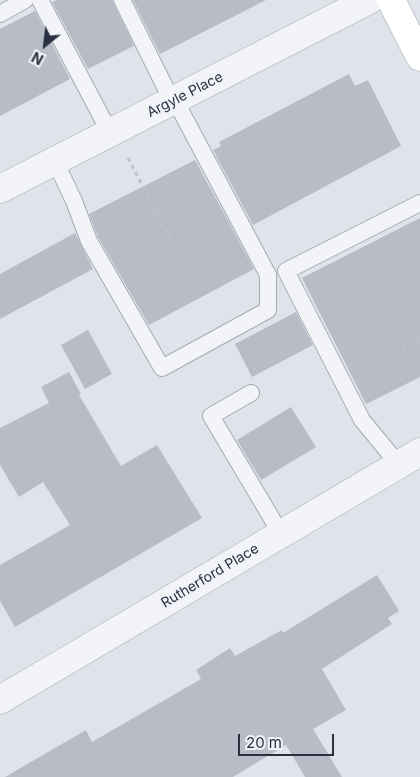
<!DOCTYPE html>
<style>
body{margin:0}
#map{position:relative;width:420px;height:777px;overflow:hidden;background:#e0e3ea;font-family:Inter,sans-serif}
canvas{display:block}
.north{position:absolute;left:20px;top:20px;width:50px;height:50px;-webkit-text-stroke:4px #f0f2f7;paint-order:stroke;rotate:209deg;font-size:14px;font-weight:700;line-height:20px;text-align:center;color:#283041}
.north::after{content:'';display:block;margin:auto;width:18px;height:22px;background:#283041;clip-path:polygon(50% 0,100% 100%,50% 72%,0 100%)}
.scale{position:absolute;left:238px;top:734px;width:96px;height:22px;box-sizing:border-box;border:2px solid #283041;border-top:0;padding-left:6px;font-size:15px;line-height:18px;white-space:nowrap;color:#283041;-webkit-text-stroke:4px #f0f2f7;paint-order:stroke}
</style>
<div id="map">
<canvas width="420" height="777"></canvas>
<div class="north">N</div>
<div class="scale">20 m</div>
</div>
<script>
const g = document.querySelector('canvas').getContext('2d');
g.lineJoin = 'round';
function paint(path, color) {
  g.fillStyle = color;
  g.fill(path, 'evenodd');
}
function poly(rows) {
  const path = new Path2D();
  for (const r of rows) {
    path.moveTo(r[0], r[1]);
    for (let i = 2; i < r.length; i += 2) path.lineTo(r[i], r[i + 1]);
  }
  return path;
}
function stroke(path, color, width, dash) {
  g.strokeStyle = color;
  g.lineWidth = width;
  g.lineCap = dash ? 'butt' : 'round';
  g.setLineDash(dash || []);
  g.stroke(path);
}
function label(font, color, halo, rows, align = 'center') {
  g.font = font + ' Inter,sans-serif';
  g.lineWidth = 4.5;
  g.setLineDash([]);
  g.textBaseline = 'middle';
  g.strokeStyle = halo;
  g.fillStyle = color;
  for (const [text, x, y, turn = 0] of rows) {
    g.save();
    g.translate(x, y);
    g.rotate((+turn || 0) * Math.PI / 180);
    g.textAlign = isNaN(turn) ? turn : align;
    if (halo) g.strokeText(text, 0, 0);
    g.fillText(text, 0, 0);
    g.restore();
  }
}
paint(poly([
 [56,0,112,0,134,46,88,69,52,2],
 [133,0,266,0,160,54],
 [35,11,70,79,0,116,0,29],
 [349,74,355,86,368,80,401,146,253,225,213,150,221,146,219,142],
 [195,160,254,269,149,325,98,237,89,214],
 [420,218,420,377,366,404,302,278],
 [75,233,93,269,0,319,0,274],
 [296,312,313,345,252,377,235,344],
 [88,330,112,374,85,389,61,345],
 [69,372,81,394,79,395,121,466,157,445,202,518,15,627,0,601,0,565,70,525,43,482,19,497,0,465,0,428,49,403,41,387],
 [291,407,316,447,261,480,237,440],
 [377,575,399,611,388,618,392,624,322,669,346,710,313,729,342,777,305,777,286,745,233,777,5,777,86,730,92,742,201,679,196,670,230,648,235,656,282,630,283,633]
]), '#b7bcc6');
const lane = poly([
 [40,0,110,133],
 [122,0,172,101],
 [0,14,25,0],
 [55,161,74,201,89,241,162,368,268,310,268,275,175,100],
 [251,393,211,416,281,534],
 [399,465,362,420,286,271,420,203]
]);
const street = poly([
 [0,189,369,0],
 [0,700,420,452]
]);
const primary = poly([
 [391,0,420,57]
]);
stroke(lane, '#a5aab4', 18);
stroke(street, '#a5aab4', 29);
stroke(primary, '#9fa7b5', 29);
stroke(poly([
 [128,158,181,259],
 [137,223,172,205],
 [391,287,420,343],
 [395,354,420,342]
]), '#bec1c8', 3, [4, 4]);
stroke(lane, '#f3f4f8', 16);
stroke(street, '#f3f4f8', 28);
stroke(primary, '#fff', 28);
label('14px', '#283041', '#f0f2f7', [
 ["Argyle Place",185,95,-27],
 ["Rutherford Place",210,576,-31]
]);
</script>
